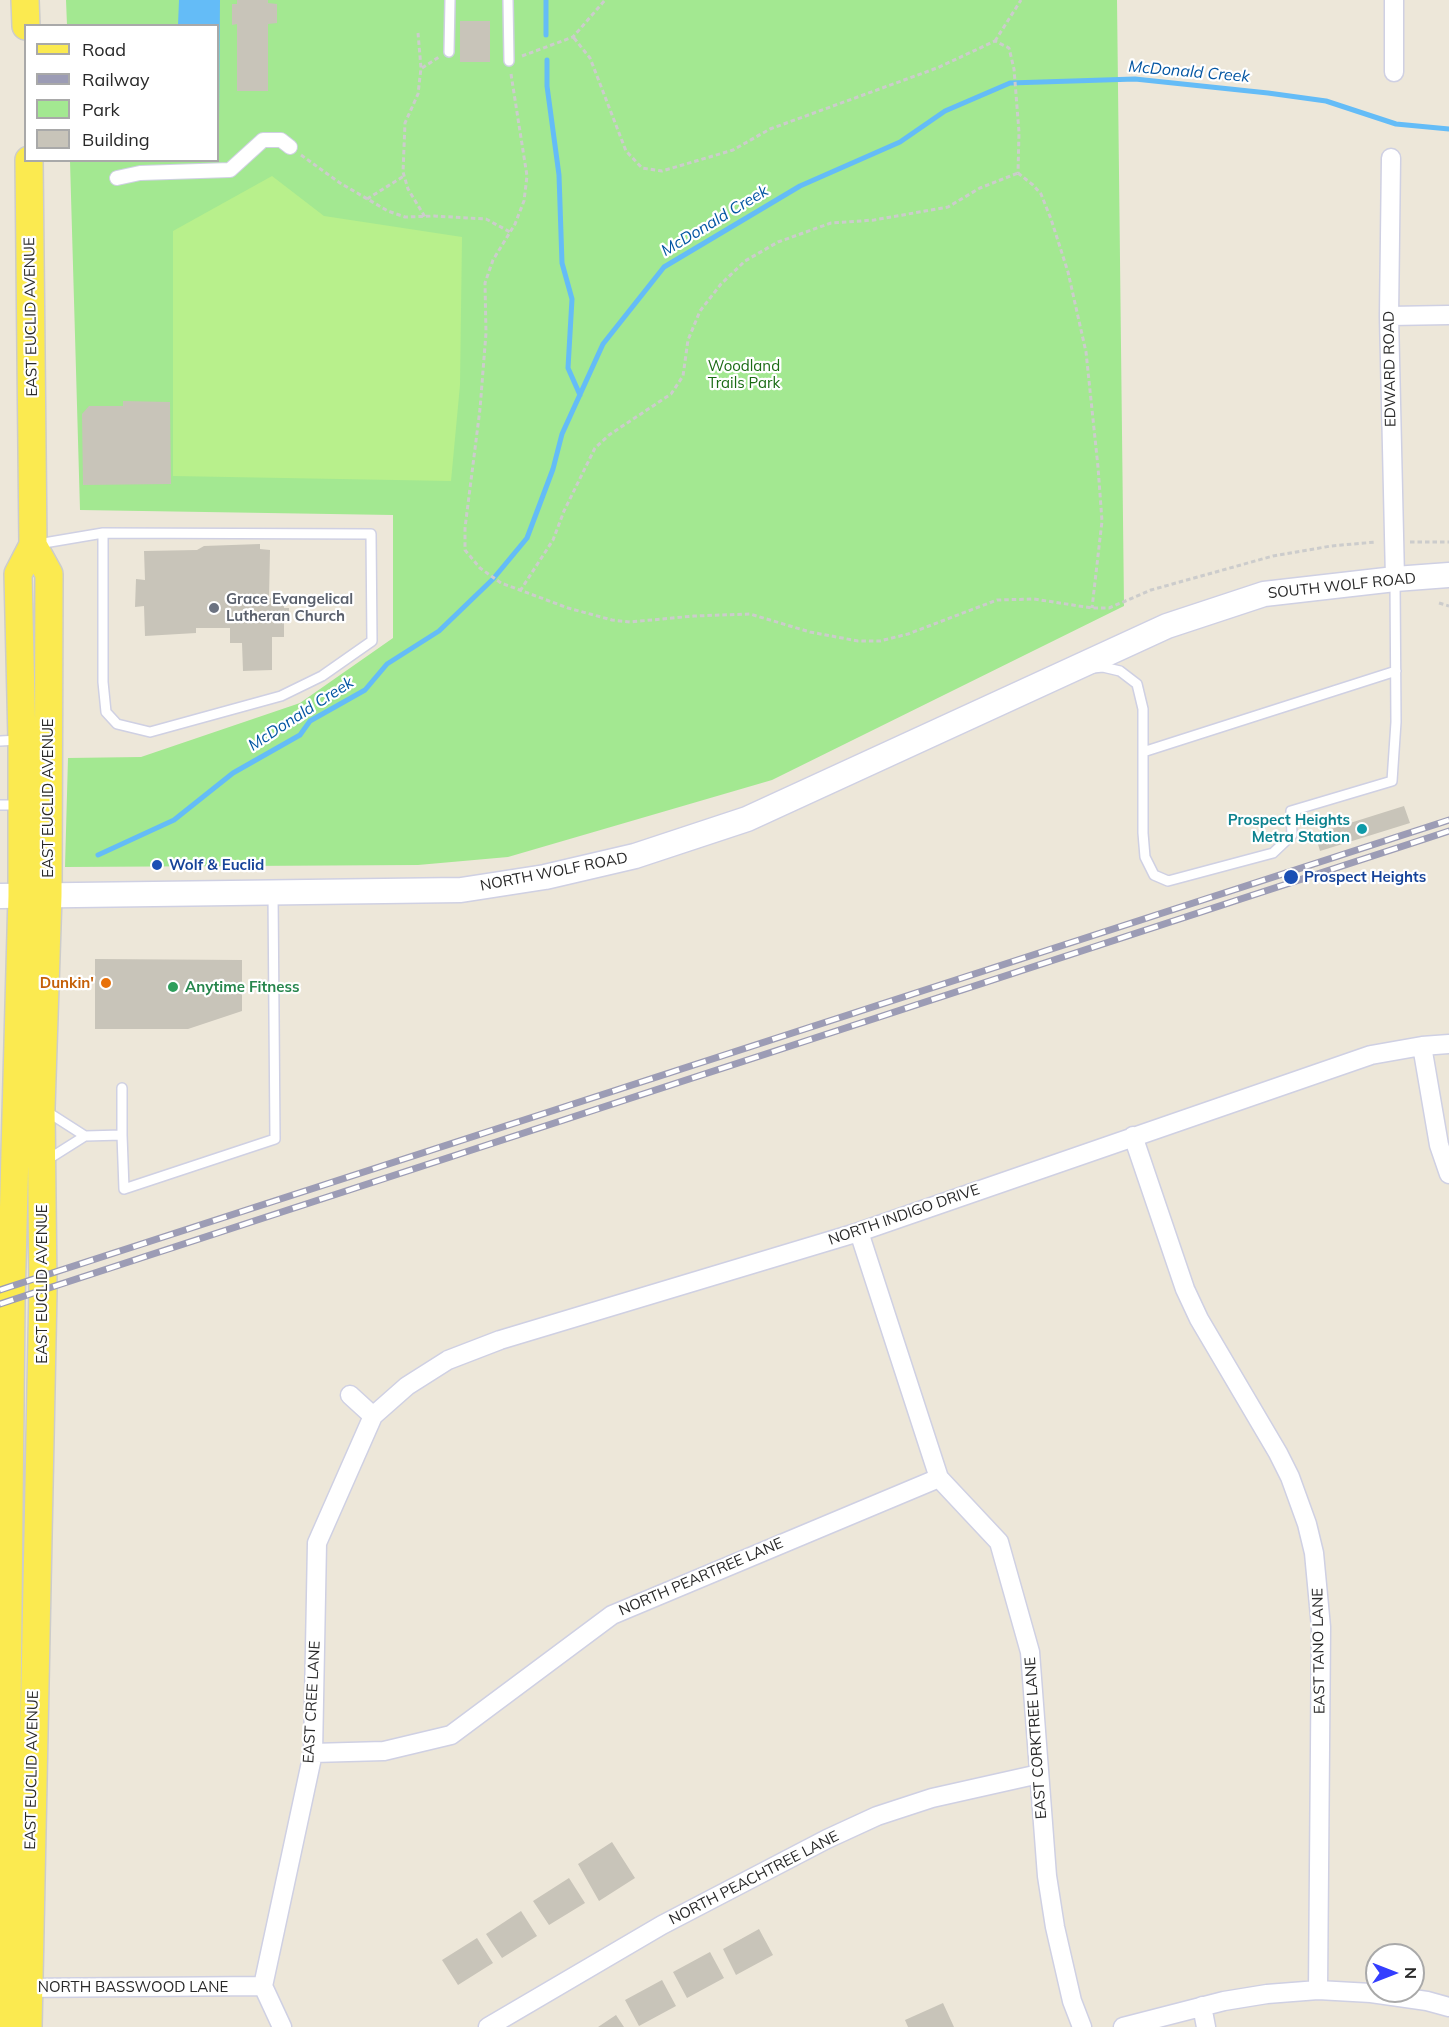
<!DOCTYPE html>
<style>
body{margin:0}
#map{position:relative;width:1449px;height:2027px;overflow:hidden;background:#ede7d9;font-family:Mulish,sans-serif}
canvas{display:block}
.legend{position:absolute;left:24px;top:24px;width:195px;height:138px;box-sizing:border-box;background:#fff;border:2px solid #a9a9a9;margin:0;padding:8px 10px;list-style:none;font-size:18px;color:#292929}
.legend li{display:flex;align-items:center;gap:12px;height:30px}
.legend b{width:30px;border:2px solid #a9a9a9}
.north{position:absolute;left:1365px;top:1943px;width:60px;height:60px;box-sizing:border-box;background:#fff;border:2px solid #a9a9a9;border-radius:50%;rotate:90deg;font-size:16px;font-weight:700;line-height:24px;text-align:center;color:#292929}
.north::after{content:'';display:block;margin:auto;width:21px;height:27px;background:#343eff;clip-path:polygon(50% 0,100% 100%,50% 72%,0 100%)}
</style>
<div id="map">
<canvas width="1449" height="2027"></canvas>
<ul class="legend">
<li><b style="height:8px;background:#fbea50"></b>Road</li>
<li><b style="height:8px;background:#9c9cb5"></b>Railway</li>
<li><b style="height:16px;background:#a3e891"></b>Park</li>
<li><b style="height:16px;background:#c8c4b9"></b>Building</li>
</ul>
<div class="north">N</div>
</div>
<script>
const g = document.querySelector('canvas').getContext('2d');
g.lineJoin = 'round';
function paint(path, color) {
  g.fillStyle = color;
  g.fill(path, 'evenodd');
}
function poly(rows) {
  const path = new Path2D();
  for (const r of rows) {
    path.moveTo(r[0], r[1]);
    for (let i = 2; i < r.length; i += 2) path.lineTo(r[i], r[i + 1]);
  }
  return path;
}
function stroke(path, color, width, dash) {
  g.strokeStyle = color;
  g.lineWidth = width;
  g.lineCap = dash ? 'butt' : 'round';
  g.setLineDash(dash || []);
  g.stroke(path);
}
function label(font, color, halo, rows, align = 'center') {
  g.font = font + ' Mulish,sans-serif';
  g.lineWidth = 4.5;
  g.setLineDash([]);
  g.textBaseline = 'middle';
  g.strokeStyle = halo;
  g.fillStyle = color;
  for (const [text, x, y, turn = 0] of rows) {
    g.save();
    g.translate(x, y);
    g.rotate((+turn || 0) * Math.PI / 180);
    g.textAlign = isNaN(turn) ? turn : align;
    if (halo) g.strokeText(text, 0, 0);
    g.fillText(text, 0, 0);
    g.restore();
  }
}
paint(poly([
 [66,0,1117,0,1124,606,772,780,508,857,418,865,65,867,68,758,141,757,300,703,393,638,393,515,80,510,70,161,218,160,218,26,67,25]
]), '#a3e891');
paint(poly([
 [272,176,324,216,462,237,460,385,451,481,173,476,173,231]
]), '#b8f08c');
paint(poly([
 [179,0,220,0,219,121,218,26,178,25]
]), '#64bcf7');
stroke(poly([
 [546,0,546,35],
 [547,60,547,86,559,175,562,263,572,299,568,368,580,395],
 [98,855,174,820,233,773,300,735,310,721,365,690,387,664,439,631,493,579,527,538,553,469,562,434,603,344,664,267,800,186,900,142,945,111,1010,83,1135,79,1268,93,1326,101,1396,124,1449,129]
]), '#64bcf7', 5);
paint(poly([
 [237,0,268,0,268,3,277,4,277,23,268,24,268,91,237,91,237,24,232,25,232,4,237,4],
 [460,21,490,21,490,62,460,62],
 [123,401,170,402,171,484,83,485,82,414,89,406,123,406],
 [260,544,260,549,270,550,269,598,284,599,284,608,289,608,289,618,284,618,284,637,272,637,272,670,243,671,242,643,230,643,230,628,196,628,196,633,145,636,144,606,135,607,136,579,145,580,144,551,197,550,204,546],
 [1404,806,1410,823,1320,851,1315,834],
 [95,959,242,960,242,1011,188,1029,95,1029],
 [612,1842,635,1878,599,1901,578,1864],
 [569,1878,585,1903,549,1925,533,1901],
 [521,1911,537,1936,502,1958,486,1934],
 [759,1929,773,1955,736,1975,723,1949],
 [477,1938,493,1963,458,1985,442,1960],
 [710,1952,724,1978,687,1998,673,1972],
 [662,1980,676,2006,639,2026,625,2000],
 [943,2003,954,2027,908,2027,905,2020],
 [616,2015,624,2027,598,2027]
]), '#c8c4b9');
const service = poly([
 [508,0,509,61],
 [449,52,450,0],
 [38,544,103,533,371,534,372,641,322,676,281,696,150,732,117,724,106,712,103,682,103,533],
 [1093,668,1103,667,1120,671,1137,684,1143,709,1143,833,1145,857,1154,875,1168,881,1273,853,1292,835,1291,811,1392,781,1396,722,1395,581],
 [0,741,19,740],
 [1143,752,1396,671],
 [0,805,19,805],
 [46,1111,85,1136,47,1160],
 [122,1135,122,1088],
 [85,1136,122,1135,124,1189,275,1139,273,893]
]);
const pedestrian = poly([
 [117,178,140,173,230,170,263,140,281,140,290,147]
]);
const minor = poly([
 [1394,0,1394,72],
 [1391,158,1389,316,1395,579],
 [1389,316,1449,315],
 [1422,1046,1439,1145,1449,1174],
 [1133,1136,1185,1289,1199,1319,1278,1453,1290,1477,1307,1524,1314,1553,1321,1627,1318,1990],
 [859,1232,939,1478,999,1542,1030,1652,1047,1876,1055,1927,1072,2001,1082,2027],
 [350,1395,373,1416],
 [313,1753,384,1751,451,1735,612,1615,939,1478],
 [20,1988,263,1986],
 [1202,2006,1206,2027],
 [282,2027,263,1986,313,1753,317,1543,373,1416,407,1386,448,1360,500,1340,859,1232,1371,1055,1422,1046,1449,1044],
 [488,2027,662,1925,827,1839,877,1816,932,1798,1039,1774],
 [1123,2027,1224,2001,1267,1994,1318,1990,1371,1993,1427,2001,1449,2007]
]);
const secondary = poly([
 [0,896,461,890,545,877,635,856,747,819,1167,626,1264,594,1395,579,1449,575]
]);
const primary = poly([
 [25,0,26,26],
 [4,2027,11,1300,22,896,22,740,18,574,33,545,29,160],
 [28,2027,43,1290,41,1108,48,895,49,574,33,545]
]);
stroke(service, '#cfd0e3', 12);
stroke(pedestrian, '#cfd0e3', 16);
stroke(minor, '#cfd0e3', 21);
stroke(secondary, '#cfd0e3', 27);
stroke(primary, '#ccc', 30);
stroke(poly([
 [418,33,421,68,418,94,405,123,403,172,408,189,425,217],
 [574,38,590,58,626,151,642,168,662,171,733,150,770,129,937,68,995,41,1009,48,1014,69,1019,132,1018,173],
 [995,41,1021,0],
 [522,56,573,37,605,0],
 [422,68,439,57],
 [511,74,527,176,524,201,515,224,493,260,485,283,486,333,480,409,465,528,465,550,480,568,501,583,568,608,612,620,630,622,694,616,750,614,810,632,858,641,880,641,908,634,997,600,1034,599,1092,608,1109,608,1151,590,1273,556,1331,546,1376,542],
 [301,155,340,183,388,211,405,217,434,216,486,219,510,232],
 [1018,173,1033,185,1041,194,1051,219,1068,272,1086,352,1098,467,1102,521,1092,608],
 [367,199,404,176],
 [1410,542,1449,542],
 [520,591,553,540,564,511,595,448,609,435,671,394,683,376,688,340,700,311,721,284,745,261,778,242,831,223,874,220,948,207,980,188,1018,173],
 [1439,603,1449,606]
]), '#ccc', 3, [4.5, 3]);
stroke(service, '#fff', 9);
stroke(pedestrian, '#fff', 14);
stroke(minor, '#fff', 18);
stroke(secondary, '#fff', 24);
stroke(primary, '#fbea50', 27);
const rail = poly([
 [0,1290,1449,820],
 [0,1304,1449,831]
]);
stroke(rail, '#9c9cb5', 7);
stroke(rail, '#fff', 4.5, [14]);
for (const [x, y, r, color] of [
 [214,608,6,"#6b7280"],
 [1362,829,6,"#0f9aa8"],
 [157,865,6,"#1a4fb4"],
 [1291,877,8,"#1a4fb4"],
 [106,983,6,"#e8710a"],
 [173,987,6,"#2e9e5b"]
]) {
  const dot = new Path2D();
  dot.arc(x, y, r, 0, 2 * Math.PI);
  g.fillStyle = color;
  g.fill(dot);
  stroke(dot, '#fff', 2);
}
label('15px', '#292929', '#fff', [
 ["EAST EUCLID AVENUE",31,317,-91],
 ["EDWARD ROAD",1390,369,-91],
 ["SOUTH WOLF ROAD",1342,586,-6],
 ["EAST EUCLID AVENUE",48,798,-90],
 ["NORTH WOLF ROAD",554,872,-11],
 ["NORTH INDIGO DRIVE",904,1215,-19],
 ["EAST EUCLID AVENUE",42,1284,-90],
 ["NORTH PEARTREE LANE",701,1577,-23],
 ["EAST TANO LANE",1319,1651,-91],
 ["EAST CREE LANE",312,1702,-87],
 ["EAST CORKTREE LANE",1036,1738,-94],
 ["EAST EUCLID AVENUE",32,1770,-89],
 ["NORTH PEACHTREE LANE",754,1878,-27],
 ["NORTH BASSWOOD LANE",133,1987]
]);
label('15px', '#1a6b14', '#fff', [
 ["Woodland",744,366],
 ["Trails Park",744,383]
]);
label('bold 15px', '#5b616d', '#fff', [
 ["Grace Evangelical",226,599],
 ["Lutheran Church",226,616]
], 'left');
label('bold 15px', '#0d838f', '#fff', [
 ["Prospect Heights",1350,820],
 ["Metra Station",1350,837]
], 'right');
label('bold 15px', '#164399', '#fff', [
 ["Wolf & Euclid",169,865],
 ["Prospect Heights",1304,877]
], 'left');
label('bold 15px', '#c56008', '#fff', [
 ["Dunkin'",94,983]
], 'right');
label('bold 15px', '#27864d', '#fff', [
 ["Anytime Fitness",185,987]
], 'left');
label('italic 16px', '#0356a3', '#fff', [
 ["McDonald Creek",1189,72,5],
 ["McDonald Creek",715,221,-31],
 ["McDonald Creek",301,714,-33]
]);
</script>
